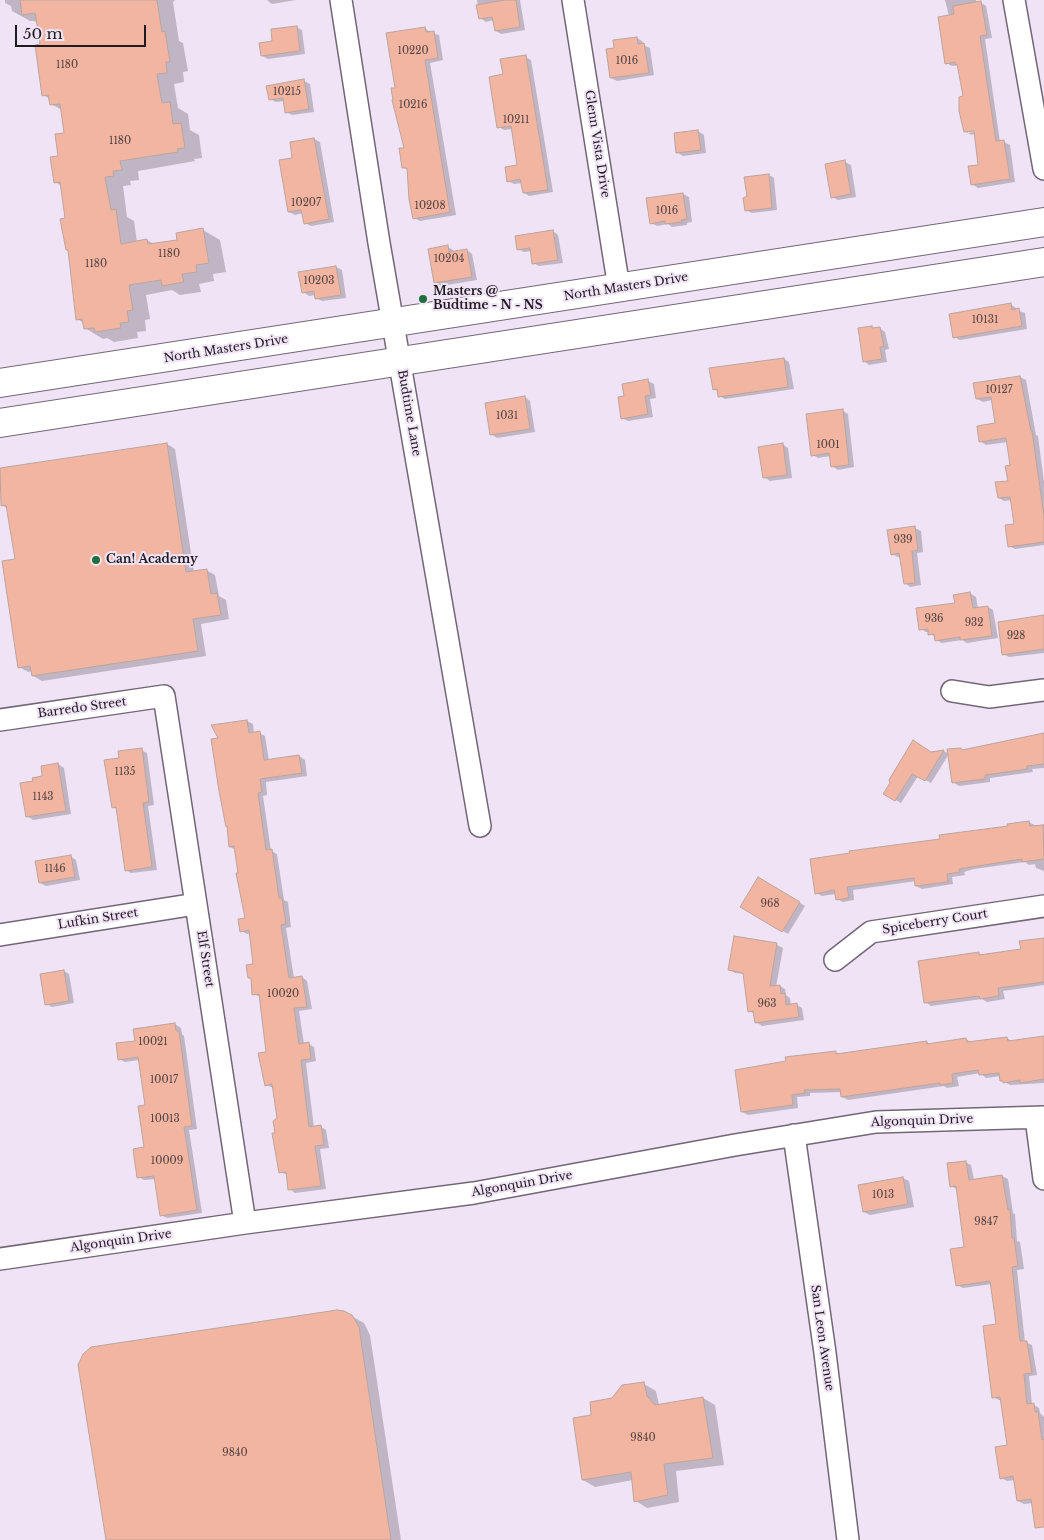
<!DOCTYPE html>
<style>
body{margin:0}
#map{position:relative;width:1044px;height:1540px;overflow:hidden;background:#f0e3f5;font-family:"Libre Baskerville",serif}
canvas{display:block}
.scale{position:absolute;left:15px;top:25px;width:131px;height:22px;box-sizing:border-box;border:2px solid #1f1b21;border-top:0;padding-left:6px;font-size:15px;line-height:18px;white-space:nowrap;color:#1f1b21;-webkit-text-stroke:4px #f0e3f5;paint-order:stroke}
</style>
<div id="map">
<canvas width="1044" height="1540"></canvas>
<div class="scale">50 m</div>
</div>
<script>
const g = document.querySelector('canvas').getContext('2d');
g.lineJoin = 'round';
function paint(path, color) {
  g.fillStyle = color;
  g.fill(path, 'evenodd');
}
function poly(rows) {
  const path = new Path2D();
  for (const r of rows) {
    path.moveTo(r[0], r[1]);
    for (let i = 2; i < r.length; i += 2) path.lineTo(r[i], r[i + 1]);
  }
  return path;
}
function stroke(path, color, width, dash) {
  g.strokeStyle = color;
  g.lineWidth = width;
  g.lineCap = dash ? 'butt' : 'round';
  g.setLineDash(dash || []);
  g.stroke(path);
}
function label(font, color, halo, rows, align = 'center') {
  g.font = font + ' "Libre Baskerville",serif';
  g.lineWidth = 4;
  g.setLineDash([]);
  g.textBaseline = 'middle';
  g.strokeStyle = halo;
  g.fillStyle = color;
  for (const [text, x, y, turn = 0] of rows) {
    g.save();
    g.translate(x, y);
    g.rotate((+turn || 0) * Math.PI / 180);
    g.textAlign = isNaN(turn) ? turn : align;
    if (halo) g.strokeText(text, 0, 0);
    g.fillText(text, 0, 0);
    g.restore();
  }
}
paint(poly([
 [5,0,175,0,173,2,179,41,183,43,188,71,183,72,184,82,174,84,178,108,188,114,190,130,199,135,202,158,194,159,195,161,138,171,139,180,130,181,131,185,123,186,127,217,134,221,137,242,147,240,154,244,179,241,203,230,220,240,226,272,213,274,214,281,199,284,201,292,180,295,172,290,146,295,150,319,145,320,146,331,137,332,138,338,114,342,107,338,103,339,85,328,84,323,77,319,62,186,55,182,66,134,62,110,51,104,50,99,43,95,41,45,38,23,34,21,30,21,12,11,11,6,5,3],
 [267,0,296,0,272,4],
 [477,0,520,0,525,30,501,34,496,31,494,20,486,22,480,18],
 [945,0,976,0,977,3,980,2,986,6,992,38,985,39,1000,142,1004,142,1010,145,1015,182,978,188,972,184,980,166,975,134,971,135,965,131,965,97,959,65,952,66,946,63,949,16],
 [968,130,980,131,968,133],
 [296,27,302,30,305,54,268,59,262,56,274,42],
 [425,28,431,33,439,35,443,60,430,63,456,215,420,221,414,218,408,170,403,167,405,149,397,89],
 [637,38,642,41,643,45,650,48,654,75,617,81,611,78,616,49],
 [525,57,531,60,553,192,529,196,524,193,522,183,514,184,508,181,518,166,512,129,504,130,499,127,504,75],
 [304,81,310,84,314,112,292,115,286,112,284,101,276,102,270,99],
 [698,131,704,135,706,153,683,156,678,153],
 [314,139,320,142,334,222,311,226,305,223,303,213,295,215,289,212,294,159],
 [845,162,851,165,856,197,838,200,832,197],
 [769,175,774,178,777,210,752,213,746,210],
 [683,194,689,197,692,222,687,223,687,225,672,227,668,224,657,226,651,223],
 [553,231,558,235,563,263,539,266,533,263,532,251,524,252,518,249],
 [448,247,453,250,454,253,467,250,472,254,477,280,441,286,435,282],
 [336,267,342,270,346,298,322,301,316,298,316,295,309,296,303,292],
 [1010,304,1016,308,1017,310,1025,313,1027,329,960,340,954,337],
 [871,327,874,329,879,328,885,332,889,349,885,350,887,362,869,365,864,361],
 [784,359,789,362,794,389,725,399,719,396,719,392,714,389],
 [1020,377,1026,380,1036,435,1038,436,1044,482,1044,545,1015,549,1009,546,1016,525,1012,500,1004,501,999,498,1009,482,1011,466,1008,442,986,445,980,441,996,424,992,400,983,402,977,399],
 [648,381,654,384,656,398,650,399,653,417,628,421,622,418,625,397],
 [525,397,530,401,535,432,497,438,491,434],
 [843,411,848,414,854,467,838,470,832,466,831,456,818,458,813,455],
 [167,444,175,449,194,572,206,570,215,575,219,596,226,600,229,619,201,624,206,656,42,681,33,676,32,671,28,672,19,667,16,560,8,509,2,505,0,490,0,469],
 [782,444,788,448,792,478,770,481,764,477],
 [915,528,921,531,923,552,917,553,921,585,910,587,905,583,901,557,898,557,892,554],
 [970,593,976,597,978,609,988,607,993,610,998,638,967,643,962,640,942,643,936,640,936,638,929,632,926,632,921,629],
 [1044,616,1044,653,1009,657,1003,654],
 [247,721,253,724,254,733,259,733,265,736,269,761,299,756,305,760,307,776,266,782,267,795,263,796,271,851,277,854,284,900,288,902,291,927,286,928,294,978,302,977,307,981,312,1009,299,1011,304,1044,309,1044,314,1047,316,1061,306,1063,314,1128,321,1127,326,1130,329,1148,320,1149,326,1189,295,1193,290,1189,288,1175,280,1172,277,1134,278,1118,274,1088,266,1085,268,1053,261,997,253,994,252,979,249,978,255,965,250,934,247,934,241,931,246,919,236,850,230,847,219,739],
 [1044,733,1044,768,1032,769,1033,772,990,778,990,782,959,786,953,782,961,749,964,751],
 [141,750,147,753,154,805,148,806,157,870,131,873,126,870,118,810,113,807,121,759],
 [944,751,949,754,931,783,918,776,901,803,884,793,931,753],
 [58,764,64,768,71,814,33,820,27,816,34,782,44,777,42,767],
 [1029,822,1036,826,1044,824,1044,871,1036,868,1035,864,1029,865,1025,862,974,869,964,872,965,875,952,877,953,884,922,889,916,886,916,881,853,890,854,900,843,902,837,899,836,894,822,896,816,893,941,840],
 [70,856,76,860,80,880,46,886,40,883],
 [759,878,805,906,788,934,742,906],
 [735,938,777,945,783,948,776,987,780,986,785,989,786,995,790,998,791,1005,797,1005,802,1008,804,1020,762,1026,756,1022,755,1014,749,1011,745,974,735,973,729,969],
 [1044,939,1044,985,1003,991,1005,999,987,1002,982,999,931,1006,925,1002,978,953,983,956,1022,950],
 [64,971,69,974,74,1003,52,1007,46,1004],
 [175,1024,181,1028,182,1034,184,1036,197,1129,189,1130,202,1213,167,1218,161,1215,156,1179,144,1180,139,1177,145,1148,147,1106,139,1060,125,1062,119,1059,136,1042],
 [1044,1037,1044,1083,1010,1085,1001,1080,1001,1076,986,1078,980,1073,957,1077,959,1086,947,1088,944,1086,848,1100,842,1097,842,1092,810,1093,810,1096,797,1097,798,1108,748,1115,742,1112,835,1052,840,1055,926,1042,930,1044,966,1039,972,1043,1007,1038,1013,1042],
 [965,1162,971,1165,974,1180,1002,1176,1008,1179,1013,1213,1015,1214,1017,1241,1020,1242,1024,1269,1017,1270,1025,1342,1032,1345,1037,1375,1029,1376,1032,1404,1039,1408,1040,1413,1044,1417,1044,1516,1033,1503,1024,1504,1018,1501,1015,1480,1007,1481,1001,1478,1009,1446,1002,1400,999,1400,993,1397,998,1325,992,1284,963,1288,957,1285,966,1248,958,1190,951,1186],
 [903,1178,909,1181,914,1207,870,1215,864,1212],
 [344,1312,364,1323,370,1335,401,1540,107,1540],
 [644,1384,656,1391,659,1405,703,1398,715,1405,724,1465,676,1471,679,1502,647,1508,636,1501,633,1480,595,1487,583,1480,593,1417,613,1399]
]), '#0003');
const building = poly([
 [20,0,157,0,162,32,165,31,170,62,166,62,167,73,157,74,162,103,170,102,173,124,181,123,185,148,177,149,178,152,120,161,122,170,113,171,114,176,105,177,111,210,116,209,121,244,147,239,148,244,177,240,176,233,203,228,209,263,196,265,197,272,182,274,184,282,162,286,161,280,129,285,133,310,127,311,129,322,120,323,121,328,95,332,94,328,84,329,82,319,76,320,68,250,66,250,60,219,65,218,60,182,54,183,50,157,58,156,55,134,64,133,60,104,50,105,48,95,42,96,35,45,40,44,35,13,22,15,20,0],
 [505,0,516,0,520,27,495,31,492,17,479,19,476,5,505,0],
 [981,1,987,35,980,36,996,141,1004,140,1010,179,971,185,968,166,978,165,974,131,964,132,959,111,959,97,963,96,957,64,955,65,955,62,945,64,938,17,954,14,953,6,981,1],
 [297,26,300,51,261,56,259,43,272,41,271,29,297,26],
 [425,27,426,32,434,31,438,58,425,60,450,212,413,219,409,199,407,168,402,168,399,148,404,148,392,100,393,100,391,88,395,88,386,33,425,27],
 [637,37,638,44,644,43,649,73,610,78,606,49,614,48,613,40,637,37],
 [526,55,548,190,523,193,520,179,507,182,505,167,517,165,511,126,497,128,489,77,503,74,500,59,526,55],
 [304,79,309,109,285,113,283,98,269,100,266,86,304,79],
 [698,130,701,150,676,153,674,133,698,130],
 [314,138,329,219,304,224,301,210,288,212,279,160,292,158,290,142,314,138],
 [845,160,851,194,831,198,825,164,845,160],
 [769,174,772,208,745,211,743,198,747,196,744,177,769,174],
 [683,193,687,219,681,220,682,222,665,224,665,221,650,224,646,198,683,193],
 [553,230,558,260,532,264,530,248,517,250,515,236,553,230],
 [448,245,449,252,467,249,472,277,434,283,428,249,448,245],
 [336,266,341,295,315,299,314,291,302,293,298,272,336,266],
 [1011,303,1012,310,1019,308,1022,326,953,338,949,314,1011,303],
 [872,326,872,328,880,327,884,347,880,347,882,359,863,362,858,328,872,326],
 [784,358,788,387,718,397,717,389,713,390,709,368,784,358],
 [1020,376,1031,431,1032,431,1044,516,1044,542,1008,547,1005,525,1014,524,1010,497,998,498,995,482,1008,481,1005,466,1010,465,1006,438,979,442,977,426,995,423,991,397,976,399,973,383,1020,376],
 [648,379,651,395,645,396,648,414,621,419,618,397,624,396,622,384,648,379],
 [525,396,530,429,490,435,485,403,525,396],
 [843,409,849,465,831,467,829,453,811,456,806,414,843,409],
 [167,443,186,572,207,569,211,594,217,593,221,615,193,619,198,651,32,676,30,666,18,668,2,561,15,559,6,505,1,506,0,468,167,443],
 [783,443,787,475,763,478,758,447,783,443],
 [915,526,918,550,912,551,915,583,904,584,899,553,891,555,887,530,915,526],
 [970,592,973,608,988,606,992,636,960,640,960,637,935,641,934,634,928,635,928,629,919,630,916,608,955,603,953,595,970,592],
 [1044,615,1044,649,1002,655,998,622,1044,615],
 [247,720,249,733,260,731,264,760,299,755,302,773,260,779,262,792,258,793,266,850,272,849,279,898,282,898,286,924,281,925,289,978,302,976,307,1007,294,1008,299,1044,309,1042,311,1059,301,1060,309,1127,321,1125,324,1145,315,1146,321,1186,288,1190,286,1172,279,1173,272,1133,275,1133,273,1121,277,1118,272,1084,265,1086,258,1053,266,1052,259,994,252,995,251,978,248,978,246,965,253,964,249,930,240,932,238,919,245,918,236,873,238,873,234,846,229,847,227,826,226,827,219,791,211,739,218,738,211,725,247,720],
 [1044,733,1044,764,1027,766,1027,769,985,775,985,779,952,783,947,749,961,748,962,750,1044,733],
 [913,740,931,752,944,750,925,781,912,774,895,801,883,794,890,783,889,780,913,740],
 [142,748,149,802,143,803,152,867,125,871,116,807,112,808,104,760,119,758,118,751,142,748],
 [58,763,66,811,26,817,20,783,33,781,32,778,42,776,41,766,58,763],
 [1029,821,1030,826,1043,825,1044,859,1022,862,1022,859,959,869,960,872,947,874,948,882,915,886,914,878,847,887,849,898,836,900,834,890,815,894,810,859,850,853,849,851,940,839,939,835,1008,826,1007,824,1029,821],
 [71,855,75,877,39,883,35,861,71,855],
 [758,877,800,902,782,932,740,907,758,877],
 [734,936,777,943,770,986,780,985,781,994,785,993,786,1005,797,1003,799,1017,755,1023,753,1011,748,1012,743,973,728,970,734,936],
 [1044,938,1044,982,998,988,999,996,980,999,979,996,924,1003,918,961,979,952,979,955,1021,949,1019,941,1044,938],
 [64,970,69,1001,45,1005,40,974,64,970],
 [175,1023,176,1031,179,1031,192,1126,184,1127,197,1210,160,1216,154,1176,137,1178,133,1149,144,1147,138,1106,145,1105,138,1057,118,1060,116,1043,135,1041,133,1029,175,1023],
 [1044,1036,1044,1079,1020,1083,1020,1080,1003,1083,1003,1081,1000,1081,999,1073,979,1075,978,1070,952,1074,953,1083,940,1085,940,1083,841,1097,840,1089,804,1090,805,1093,792,1095,793,1105,741,1112,735,1070,786,1061,785,1057,836,1051,836,1054,927,1041,927,1044,966,1038,967,1042,1007,1037,1008,1041,1044,1036],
 [966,1161,969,1180,1002,1175,1008,1210,1010,1209,1012,1238,1014,1238,1018,1266,1012,1267,1020,1341,1027,1341,1032,1373,1024,1374,1027,1404,1034,1403,1035,1412,1038,1411,1042,1440,1044,1439,1044,1527,1035,1528,1031,1499,1017,1501,1013,1476,1000,1479,995,1447,1007,1445,1000,1397,992,1398,983,1326,996,1324,990,1281,956,1286,950,1249,964,1247,956,1186,950,1187,947,1163,966,1161],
 [903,1177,908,1204,863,1212,858,1185,903,1177],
 [337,1310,344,1311,352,1315,359,1327,391,1540,106,1540,78,1365,83,1354,91,1347,337,1310],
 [644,1382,647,1396,655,1405,703,1397,713,1458,664,1464,668,1495,634,1502,631,1472,582,1480,573,1418,591,1415,590,1402,612,1398,622,1385,644,1382]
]);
paint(building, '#f2b5a1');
stroke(building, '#baa59e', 1);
const minor = poly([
 [341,0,379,243,480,826],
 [573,0,619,288],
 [1014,0,1044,169],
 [952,691,989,697,1044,690],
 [0,720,164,696,245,1223],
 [0,935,196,904],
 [835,960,871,932,1044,906],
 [1036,1118,1044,1179],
 [794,1135,825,1353,848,1540],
 [0,1259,245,1223,474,1193,735,1145,876,1122,1044,1117]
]);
const secondary = poly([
 [0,383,1044,222],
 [0,423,1044,262]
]);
stroke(minor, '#726776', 24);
stroke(secondary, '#726776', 30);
stroke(minor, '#fff', 21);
stroke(secondary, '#fff', 28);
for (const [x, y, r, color] of [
 [423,299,5,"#206f3f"],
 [96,560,5,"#206f3f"]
]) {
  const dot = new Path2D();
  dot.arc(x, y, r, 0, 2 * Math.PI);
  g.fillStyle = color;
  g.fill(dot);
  stroke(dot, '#f0e3f5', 2);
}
label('10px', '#544241', null, [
 ["10220",413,51],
 ["1016",627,61],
 ["1180",67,65],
 ["10215",287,92],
 ["10216",413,105],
 ["10211",516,120],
 ["1180",120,141],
 ["10207",306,203],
 ["10208",430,206],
 ["1016",667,211],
 ["1180",169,254],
 ["10204",449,259],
 ["1180",96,264],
 ["10203",319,281],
 ["10131",985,320],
 ["10127",999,390],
 ["1031",507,416],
 ["1001",828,445],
 ["939",903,540],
 ["936",934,619],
 ["932",974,623],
 ["928",1016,636],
 ["1135",125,772],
 ["1143",43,797],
 ["1146",55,869],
 ["968",770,904],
 ["10020",283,994],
 ["963",767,1004],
 ["10021",153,1042],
 ["10017",164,1080],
 ["10013",165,1119],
 ["10009",167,1161],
 ["1013",883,1195],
 ["9847",986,1222],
 ["9840",643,1438],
 ["9840",235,1453]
]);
label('12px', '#1f1b21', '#f0e3f5', [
 ["Glenn Vista Drive",597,144,81],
 ["North Masters Drive",626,287,-9],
 ["North Masters Drive",226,349,-9],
 ["Budtime Lane",409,413,80],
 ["Barredo Street",82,708,-8],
 ["Lufkin Street",98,919,-9],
 ["Spiceberry Court",935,922,-9],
 ["Elf Street",205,959,81],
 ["Algonquin Drive",922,1121,-2],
 ["Algonquin Drive",522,1184,-10],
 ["Algonquin Drive",121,1241,-8],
 ["San Leon Avenue",822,1338,82]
]);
label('bold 12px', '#1f1b21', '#f0e3f5', [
 ["Masters @",433,292],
 ["Budtime - N - NS",433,306],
 ["Can! Academy",106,560]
], 'left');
</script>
